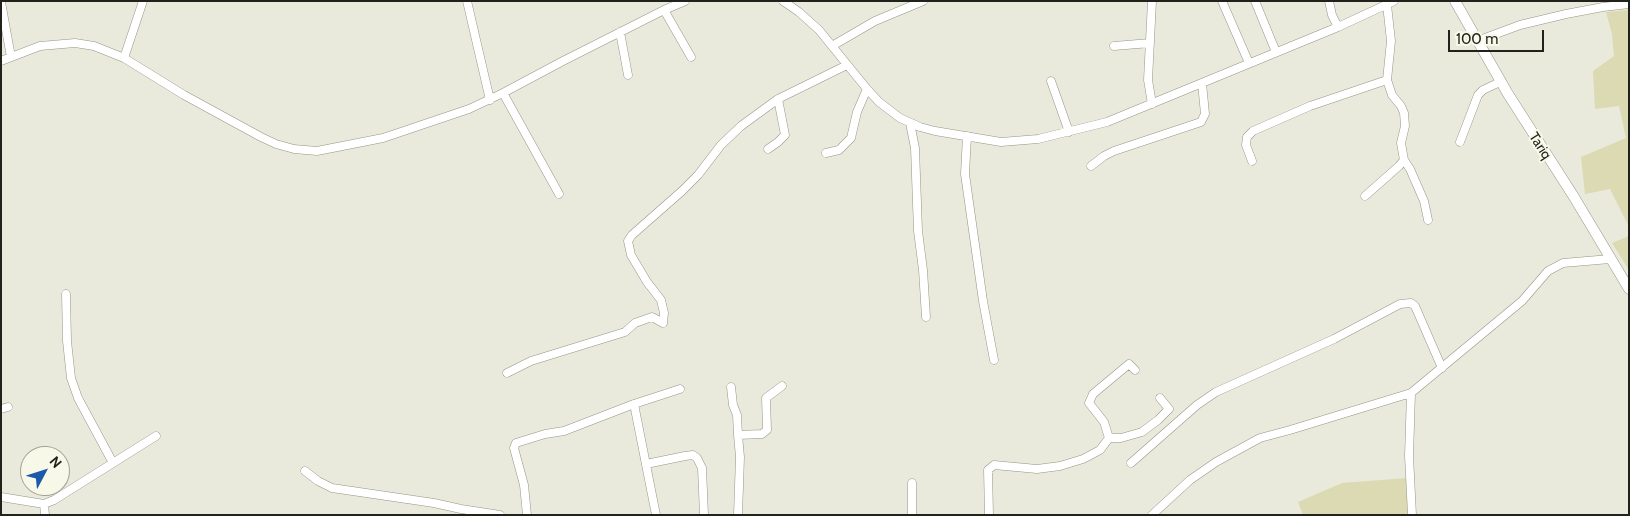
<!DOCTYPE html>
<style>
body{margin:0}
#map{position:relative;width:1630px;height:516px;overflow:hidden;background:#eaeadc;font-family:Cabin,sans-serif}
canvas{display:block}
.frame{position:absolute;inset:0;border:2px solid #22221d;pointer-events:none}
.north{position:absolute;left:20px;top:446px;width:50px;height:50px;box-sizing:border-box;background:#f8f8e9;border:1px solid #a2a297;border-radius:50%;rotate:50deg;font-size:14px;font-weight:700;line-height:20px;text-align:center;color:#22221d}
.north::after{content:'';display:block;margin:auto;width:18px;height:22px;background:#1b5aab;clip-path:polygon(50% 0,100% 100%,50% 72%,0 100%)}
.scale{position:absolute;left:1448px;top:30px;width:96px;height:22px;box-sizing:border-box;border:2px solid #22221d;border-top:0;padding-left:6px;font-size:15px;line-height:18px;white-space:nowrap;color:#22221d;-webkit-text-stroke:4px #f8f8e9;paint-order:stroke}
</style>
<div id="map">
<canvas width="1630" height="516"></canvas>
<div class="frame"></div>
<div class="north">N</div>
<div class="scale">100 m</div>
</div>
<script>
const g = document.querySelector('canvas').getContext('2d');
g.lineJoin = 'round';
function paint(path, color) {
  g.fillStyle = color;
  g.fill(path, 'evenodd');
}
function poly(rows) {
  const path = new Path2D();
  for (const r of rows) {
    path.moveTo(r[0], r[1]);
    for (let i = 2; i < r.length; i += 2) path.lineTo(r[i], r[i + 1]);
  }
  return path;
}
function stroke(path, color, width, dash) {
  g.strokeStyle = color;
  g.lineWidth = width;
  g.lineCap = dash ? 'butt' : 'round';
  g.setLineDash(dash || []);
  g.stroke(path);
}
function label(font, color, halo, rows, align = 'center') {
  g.font = font + ' Cabin,sans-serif';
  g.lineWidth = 4;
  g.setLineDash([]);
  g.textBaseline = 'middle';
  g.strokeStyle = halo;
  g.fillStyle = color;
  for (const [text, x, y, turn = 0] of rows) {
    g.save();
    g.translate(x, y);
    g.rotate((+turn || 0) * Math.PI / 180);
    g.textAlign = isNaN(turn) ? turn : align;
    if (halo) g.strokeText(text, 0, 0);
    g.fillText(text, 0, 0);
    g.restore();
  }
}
paint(poly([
 [1629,10,1629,227,1610,189,1585,194,1581,157,1626,138,1619,106,1595,109,1593,71,1614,56,1612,34,1606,12],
 [1629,236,1629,270,1612,243],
 [1407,478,1409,513,1401,515,1303,515,1298,502,1342,483]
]), '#dbdab2');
const minor = poly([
 [467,1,490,100],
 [783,1,799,12,819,30,867,89,879,102,900,118,920,127,935,131,1001,142,1038,139,1107,122,1338,27,1394,1],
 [1152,1,1148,80,1152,104],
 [1222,1,1249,63],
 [1255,1,1276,52],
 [1329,1,1332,15,1338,27],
 [1,2,11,57],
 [664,10,691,57],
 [620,32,628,75],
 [1477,41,1520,25,1566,14,1603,7,1629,4],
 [832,46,875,21,923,1],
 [1114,46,1150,43],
 [124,58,143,1],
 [1,61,40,46,75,43,94,46,124,58,184,95,261,137,276,144,294,149,317,151,383,138,469,109,503,93,563,61,664,10,685,1],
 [1051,81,1069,132],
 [503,93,559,194],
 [910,123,915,148,918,231,923,270,926,317],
 [967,136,965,174,983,301,994,360],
 [1460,142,1478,95,1483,90,1500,82],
 [768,149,778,142,785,135,778,99],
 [826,153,839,150,851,138,857,112,867,89],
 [1404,160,1410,169,1424,201,1428,220],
 [1252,161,1246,145,1247,137,1253,131,1310,106,1387,80,1391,41,1387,5],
 [1091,166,1104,156,1114,151,1201,122,1205,114,1202,83],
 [1365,196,1399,166,1404,160,1401,143,1405,126,1404,113,1401,106,1392,95,1387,80],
 [66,294,67,341,71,378,78,398,113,463],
 [507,373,531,361,625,332,635,323,652,317,663,323,664,313,661,300,647,282,631,255,628,241,632,235,682,191,698,175,721,145,741,126,778,99,847,65],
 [731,387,733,405,737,415,738,435],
 [1411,393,1409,456,1412,515],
 [1,409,8,407],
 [1109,438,1121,438,1142,432,1158,420,1169,409,1160,398],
 [1131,463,1197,405,1216,392,1334,339,1400,304,1411,303,1415,306,1442,368],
 [646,464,685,456,693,455,697,458,702,468,704,515],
 [305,471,318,481,332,488,434,503,461,509,500,515],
 [912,483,912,515],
 [1,497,44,504,54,500,156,436],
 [44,504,45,515],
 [527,515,524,485,514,448,516,443,545,434,564,431,634,404],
 [656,515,634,404,680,389],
 [738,515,740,457,738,435,762,434,767,430,766,398,782,386],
 [989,515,988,470,994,465,1037,469,1060,466,1083,459,1100,450,1109,438,1104,422,1089,403,1093,394,1129,364,1135,370],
 [1152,515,1190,480,1216,462,1260,438,1290,430,1411,393,1522,301,1548,271,1563,263,1610,259]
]);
const major = poly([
 [1455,1,1508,94,1574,197,1629,289]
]);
stroke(minor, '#959587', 9);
stroke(major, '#959587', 11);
stroke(minor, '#fff', 8);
stroke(major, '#fff', 10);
label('14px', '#22221d', '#f8f8e9', [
 ["Tariq",1540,146,57]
]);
</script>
